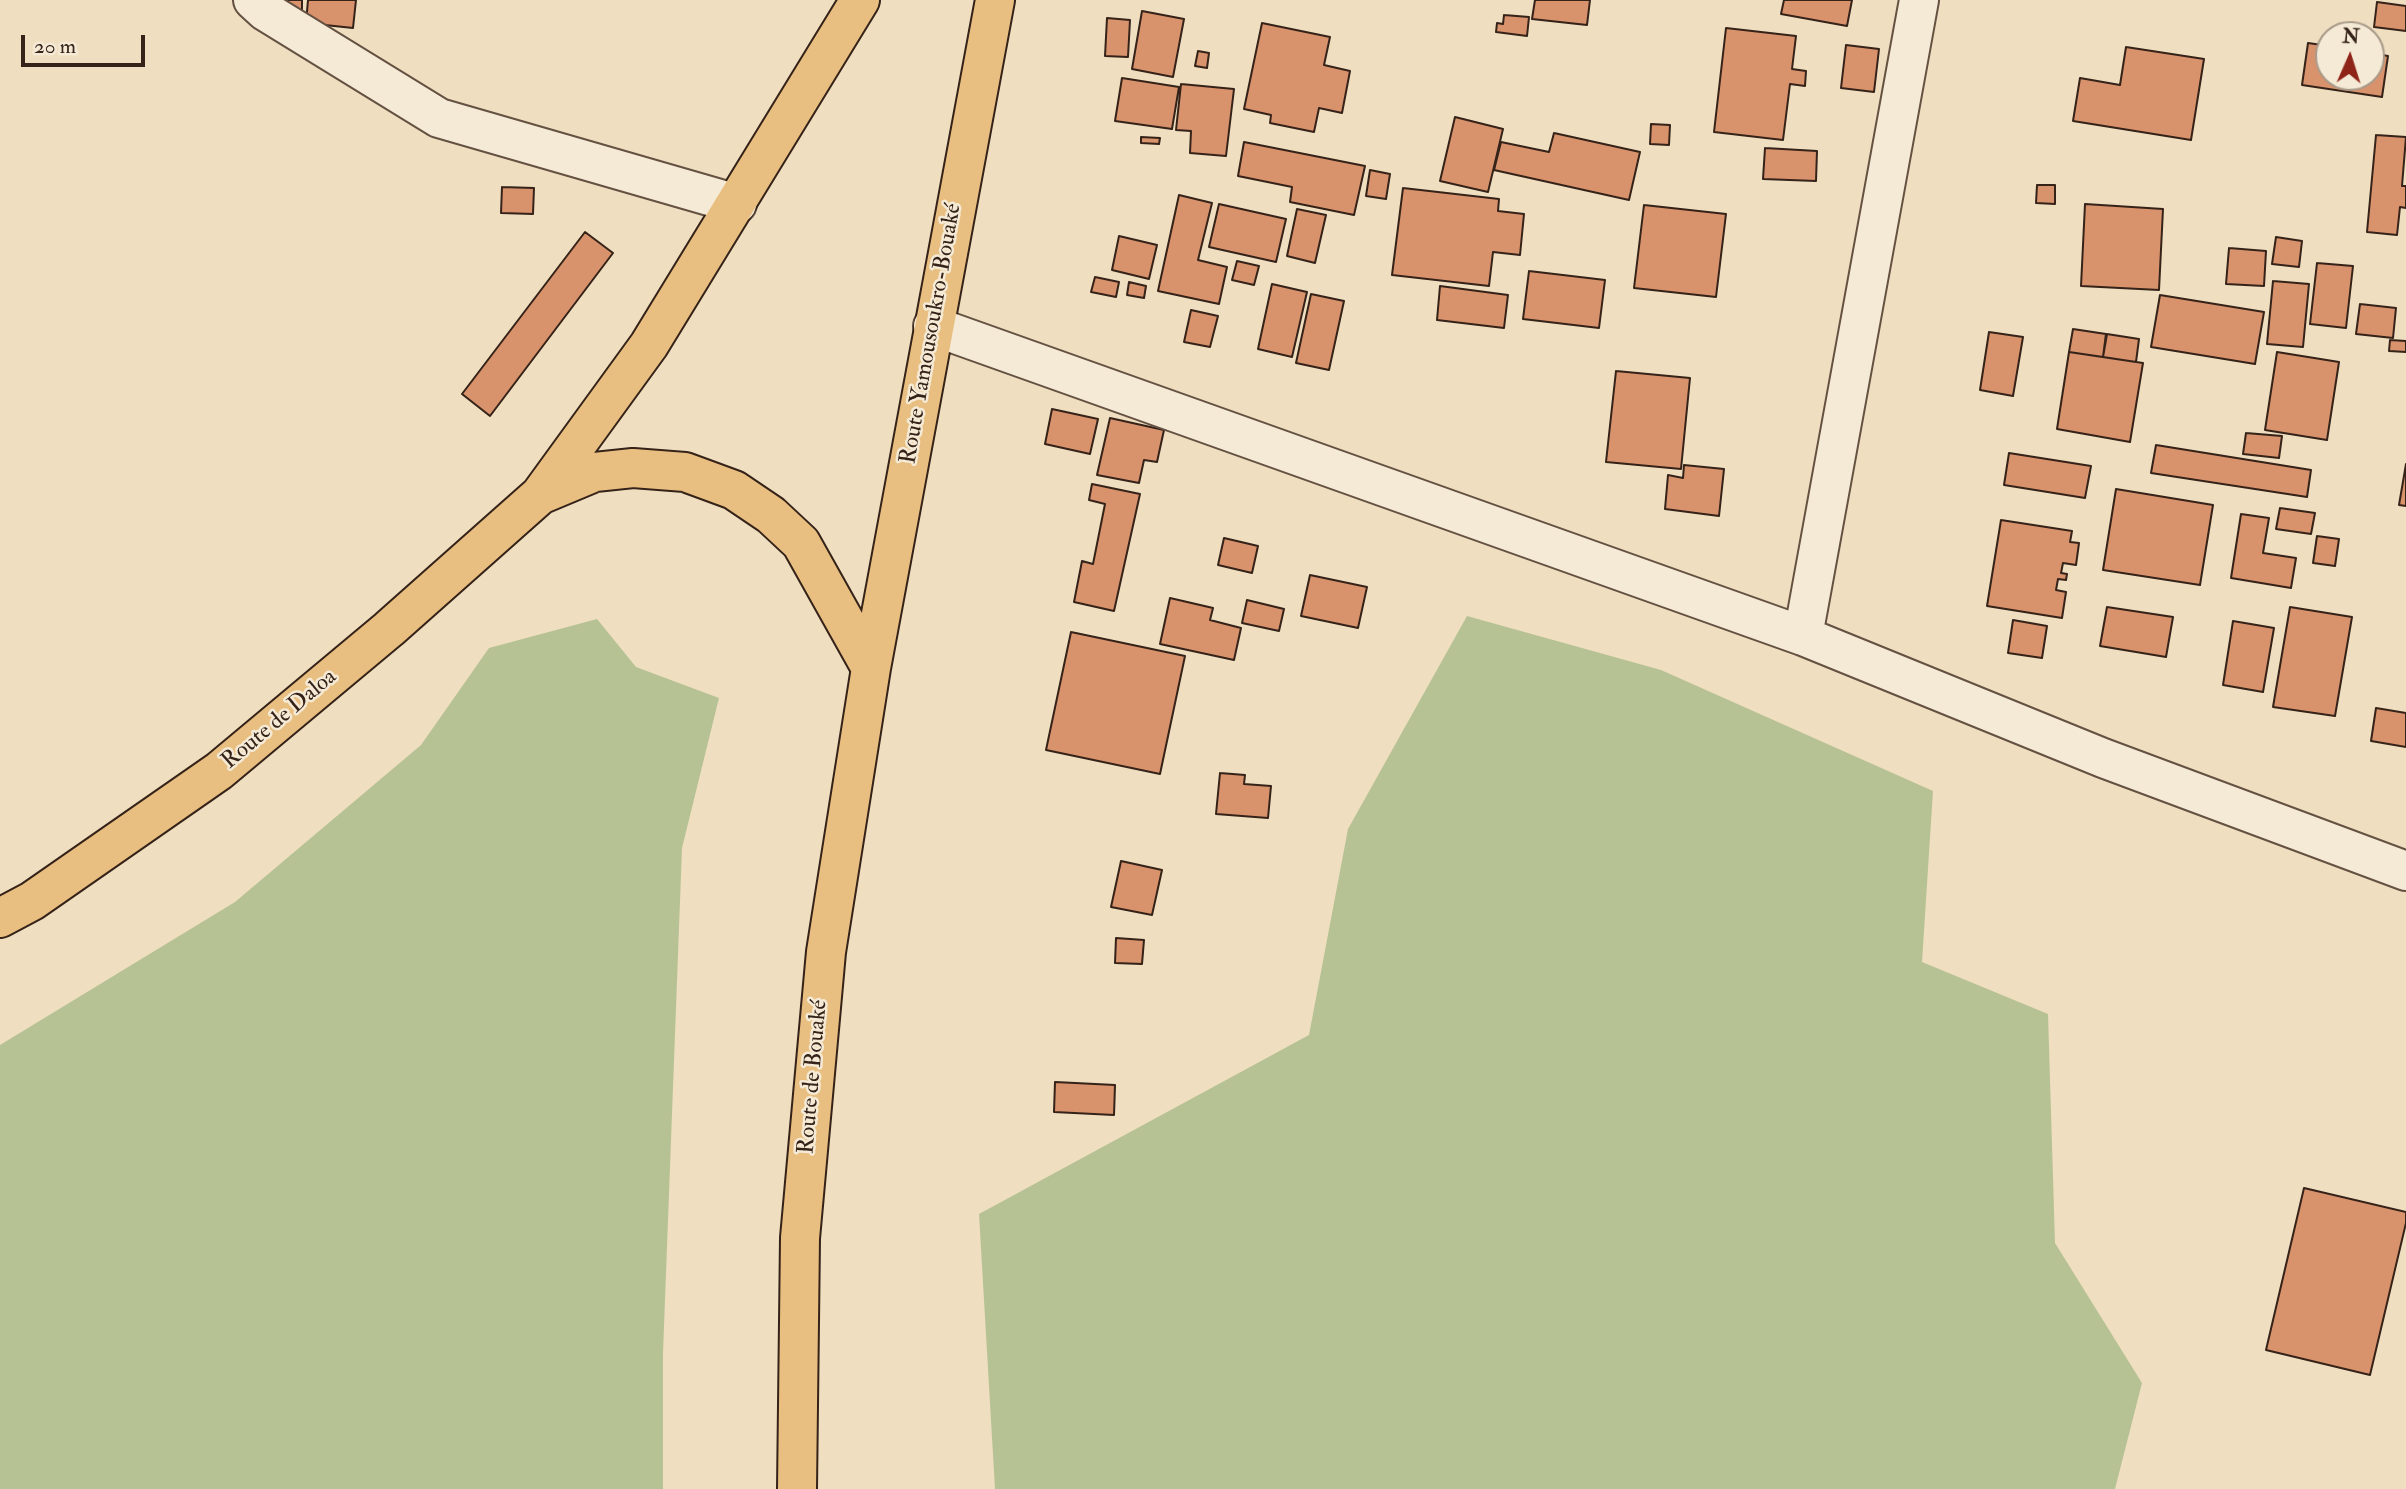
<!DOCTYPE html>
<meta charset="utf-8">
<style>
body{margin:0}
#map{position:relative;width:2406px;height:1489px;overflow:hidden;background:#efdebf;font-family:"IM FELL Double Pica",serif}
canvas{display:block}
.north{position:absolute;left:2315px;top:21px;width:70px;height:70px;box-sizing:border-box;background:#f5ead5;border:2px solid #a89a89;border-radius:50%;rotate:3deg;font-size:19px;font-weight:700;line-height:28px;text-align:center;color:#352218}
.north::after{content:'';display:block;margin:auto;width:24px;height:32px;background:#8f2418;clip-path:polygon(50% 0,100% 100%,50% 72%,0 100%)}
.scale{position:absolute;left:21px;top:35px;width:124px;height:32px;box-sizing:border-box;border:4px solid #352218;border-top:0;padding-left:9px;font-size:21px;line-height:24px;white-space:nowrap;color:#352218;-webkit-text-stroke:5px #f5ead5;paint-order:stroke}
</style>
<div id="map">
<canvas width="2406" height="1489"></canvas>
<div class="north">N</div>
<div class="scale">20 m</div>
</div>
<script>
const g = document.querySelector('canvas').getContext('2d');
g.lineJoin = 'round';
function paint(path, color) {
  g.fillStyle = color;
  g.fill(path, 'evenodd');
}
function poly(rows) {
  const path = new Path2D();
  for (const r of rows) {
    path.moveTo(r[0], r[1]);
    for (let i = 2; i < r.length; i += 2) path.lineTo(r[i], r[i + 1]);
  }
  return path;
}
function stroke(path, color, width, dash) {
  g.strokeStyle = color;
  g.lineWidth = width;
  g.lineCap = dash ? 'butt' : 'round';
  g.setLineDash(dash || []);
  g.stroke(path);
}
function label(font, color, halo, rows, align = 'center') {
  g.font = font + ' "IM FELL Double Pica",serif';
  g.lineWidth = 5;
  g.setLineDash([]);
  g.textBaseline = 'middle';
  g.strokeStyle = halo;
  g.fillStyle = color;
  for (const [text, x, y, turn = 0] of rows) {
    g.save();
    g.translate(x, y);
    g.rotate((+turn || 0) * Math.PI / 180);
    g.textAlign = isNaN(turn) ? turn : align;
    if (halo) g.strokeText(text, 0, 0);
    g.fillText(text, 0, 0);
    g.restore();
  }
}
paint(poly([
 [1467,616,1661,670,1933,791,1922,962,2048,1014,2055,1243,2142,1383,2115,1489,995,1489,979,1214,1309,1035,1348,829],
 [597,619,636,667,719,698,682,848,663,1353,663,1489,0,1489,0,1045,235,902,421,745,489,648]
]), '#b7c294');
const building = poly([
 [268,0,302,0,302,12,268,0],
 [308,0,356,0,353,28,306,23,308,0],
 [1535,0,1590,0,1587,25,1532,19,1535,0],
 [1784,0,1852,0,1847,26,1781,14,1784,0],
 [2377,2,2406,6,2406,31,2374,27,2377,2],
 [1142,11,1184,19,1173,77,1132,69,1142,11],
 [1504,15,1529,17,1527,36,1496,32,1497,23,1503,24,1504,15],
 [1107,18,1130,20,1128,57,1105,56,1107,18],
 [1262,23,1330,37,1324,65,1350,71,1342,113,1319,108,1314,132,1270,123,1271,115,1244,109,1262,23],
 [1726,28,1796,36,1792,69,1806,71,1805,86,1790,84,1783,140,1714,132,1726,28],
 [2308,43,2329,46,2329,77,2371,77,2371,53,2388,56,2382,97,2302,85,2308,43],
 [1846,45,1879,49,1874,92,1841,88,1846,45],
 [2126,47,2204,59,2191,140,2073,121,2080,78,2120,85,2126,47],
 [1198,51,1209,53,1207,68,1195,66,1198,51],
 [1122,78,1179,87,1172,129,1115,121,1122,78],
 [1181,84,1234,89,1226,156,1190,153,1191,131,1176,130,1181,84],
 [1455,117,1503,129,1488,192,1440,181,1455,117],
 [1651,124,1670,125,1669,145,1650,144,1651,124],
 [1554,133,1640,152,1629,200,1494,170,1501,142,1549,152,1554,133],
 [2376,135,2406,137,2402,186,2406,186,2406,208,2400,207,2397,235,2367,232,2376,135],
 [1141,137,1160,138,1159,144,1141,143,1141,137],
 [1244,142,1365,166,1354,215,1290,202,1292,187,1238,176,1244,142],
 [1765,148,1817,151,1816,181,1763,179,1765,148],
 [1370,170,1390,174,1386,199,1366,196,1370,170],
 [2037,185,2055,185,2055,204,2036,203,2037,185],
 [502,187,534,188,533,214,501,213,502,187],
 [1403,188,1499,199,1498,211,1524,214,1520,255,1493,252,1489,286,1392,275,1403,188],
 [1179,195,1212,203,1198,260,1227,267,1219,304,1158,291,1179,195],
 [1219,204,1286,219,1276,262,1209,247,1219,204],
 [2085,204,2163,209,2159,290,2081,286,2085,204],
 [1644,205,1726,214,1716,297,1634,288,1644,205],
 [1297,209,1326,215,1315,263,1287,256,1297,209],
 [585,232,613,253,490,416,462,394,585,232],
 [1119,236,1157,245,1149,279,1112,270,1119,236],
 [2276,237,2302,241,2299,267,2272,264,2276,237],
 [2229,248,2266,251,2264,286,2226,284,2229,248],
 [1237,261,1259,266,1254,285,1232,280,1237,261],
 [2317,263,2353,266,2346,328,2310,324,2317,263],
 [1529,271,1605,280,1599,328,1523,319,1529,271],
 [1095,277,1119,282,1116,297,1091,292,1095,277],
 [2273,281,2309,284,2303,347,2267,344,2273,281],
 [1129,282,1146,286,1144,298,1127,295,1129,282],
 [1272,284,1307,292,1292,357,1258,349,1272,284],
 [1440,286,1508,295,1504,328,1437,320,1440,286],
 [1311,294,1344,301,1329,370,1296,363,1311,294],
 [2160,295,2264,312,2255,364,2151,347,2160,295],
 [2360,304,2396,308,2393,338,2356,334,2360,304],
 [1191,310,1218,316,1210,347,1184,342,1191,310],
 [2073,329,2106,334,2103,357,2069,352,2073,329],
 [1989,332,2023,337,2013,396,1980,390,1989,332],
 [2107,334,2139,339,2136,362,2103,357,2107,334],
 [2390,340,2406,341,2406,352,2389,351,2390,340],
 [2069,352,2143,363,2130,442,2057,429,2069,352],
 [2277,352,2339,362,2327,440,2265,430,2277,352],
 [1616,371,1690,378,1681,469,1606,462,1616,371],
 [1052,409,1098,419,1090,454,1045,444,1052,409],
 [1110,418,1164,430,1157,462,1144,460,1139,483,1097,475,1110,418],
 [2246,433,2282,436,2279,458,2243,454,2246,433],
 [2156,445,2311,470,2307,497,2151,473,2156,445],
 [2009,453,2091,466,2085,498,2004,485,2009,453],
 [2406,464,2406,506,2399,505,2406,464],
 [1684,465,1724,469,1719,516,1665,509,1668,475,1683,478,1684,465],
 [1092,484,1140,494,1114,611,1074,602,1082,561,1093,564,1105,504,1089,500,1092,484],
 [2116,489,2213,505,2200,585,2103,570,2116,489],
 [2280,508,2315,513,2311,534,2276,529,2280,508],
 [2241,514,2269,518,2263,553,2296,558,2291,588,2231,578,2241,514],
 [2001,520,2072,531,2070,542,2079,543,2076,565,2063,563,2061,573,2067,574,2066,580,2058,579,2056,590,2066,592,2062,618,1987,606,2001,520],
 [2317,536,2339,539,2335,566,2313,563,2317,536],
 [1224,538,1258,546,1252,573,1218,565,1224,538],
 [1310,575,1367,587,1358,628,1301,616,1310,575],
 [1170,598,1213,608,1210,620,1241,628,1234,660,1160,644,1170,598],
 [1247,600,1284,609,1279,631,1242,623,1247,600],
 [2107,607,2173,617,2166,657,2100,646,2107,607],
 [2290,607,2352,617,2335,716,2273,707,2290,607],
 [2013,620,2047,626,2042,658,2008,653,2013,620],
 [2233,621,2274,628,2263,692,2223,685,2233,621],
 [1071,632,1185,656,1160,774,1046,750,1071,632],
 [2376,708,2406,713,2406,747,2371,741,2376,708],
 [1220,773,1245,775,1244,784,1271,786,1268,818,1216,814,1220,773],
 [1121,861,1162,870,1152,915,1111,907,1121,861],
 [1116,938,1144,940,1142,964,1115,963,1116,938],
 [1055,1082,1115,1085,1114,1115,1054,1112,1055,1082],
 [2304,1188,2406,1212,2406,1223,2370,1375,2266,1350,2304,1188]
]);
paint(building, '#d8926c');
stroke(building, '#352218', 2);
const street = poly([
 [253,0,265,11,439,118,737,204],
 [1919,0,1803,636,2103,758,2406,871],
 [933,326,1803,636]
]);
const highway = poly([
 [540,495,595,472,633,468,685,472,734,490,771,515,801,543,871,668],
 [0,918,32,901,219,771,389,629,540,495,649,345,860,0],
 [797,1489,800,1238,826,952,871,668,995,0]
]);
stroke(street, '#645142', 42);
stroke(highway, '#352218', 42);
stroke(street, '#f5ead5', 38);
stroke(highway, '#e8bf80', 38);
label('23px', '#352218', '#f5ead5', [
 ["Route Yamousoukro-Bouaké",932,334,-80],
 ["Route de Daloa",280,720,-40],
 ["Route de Bouaké",814,1077,-85]
]);
</script>
